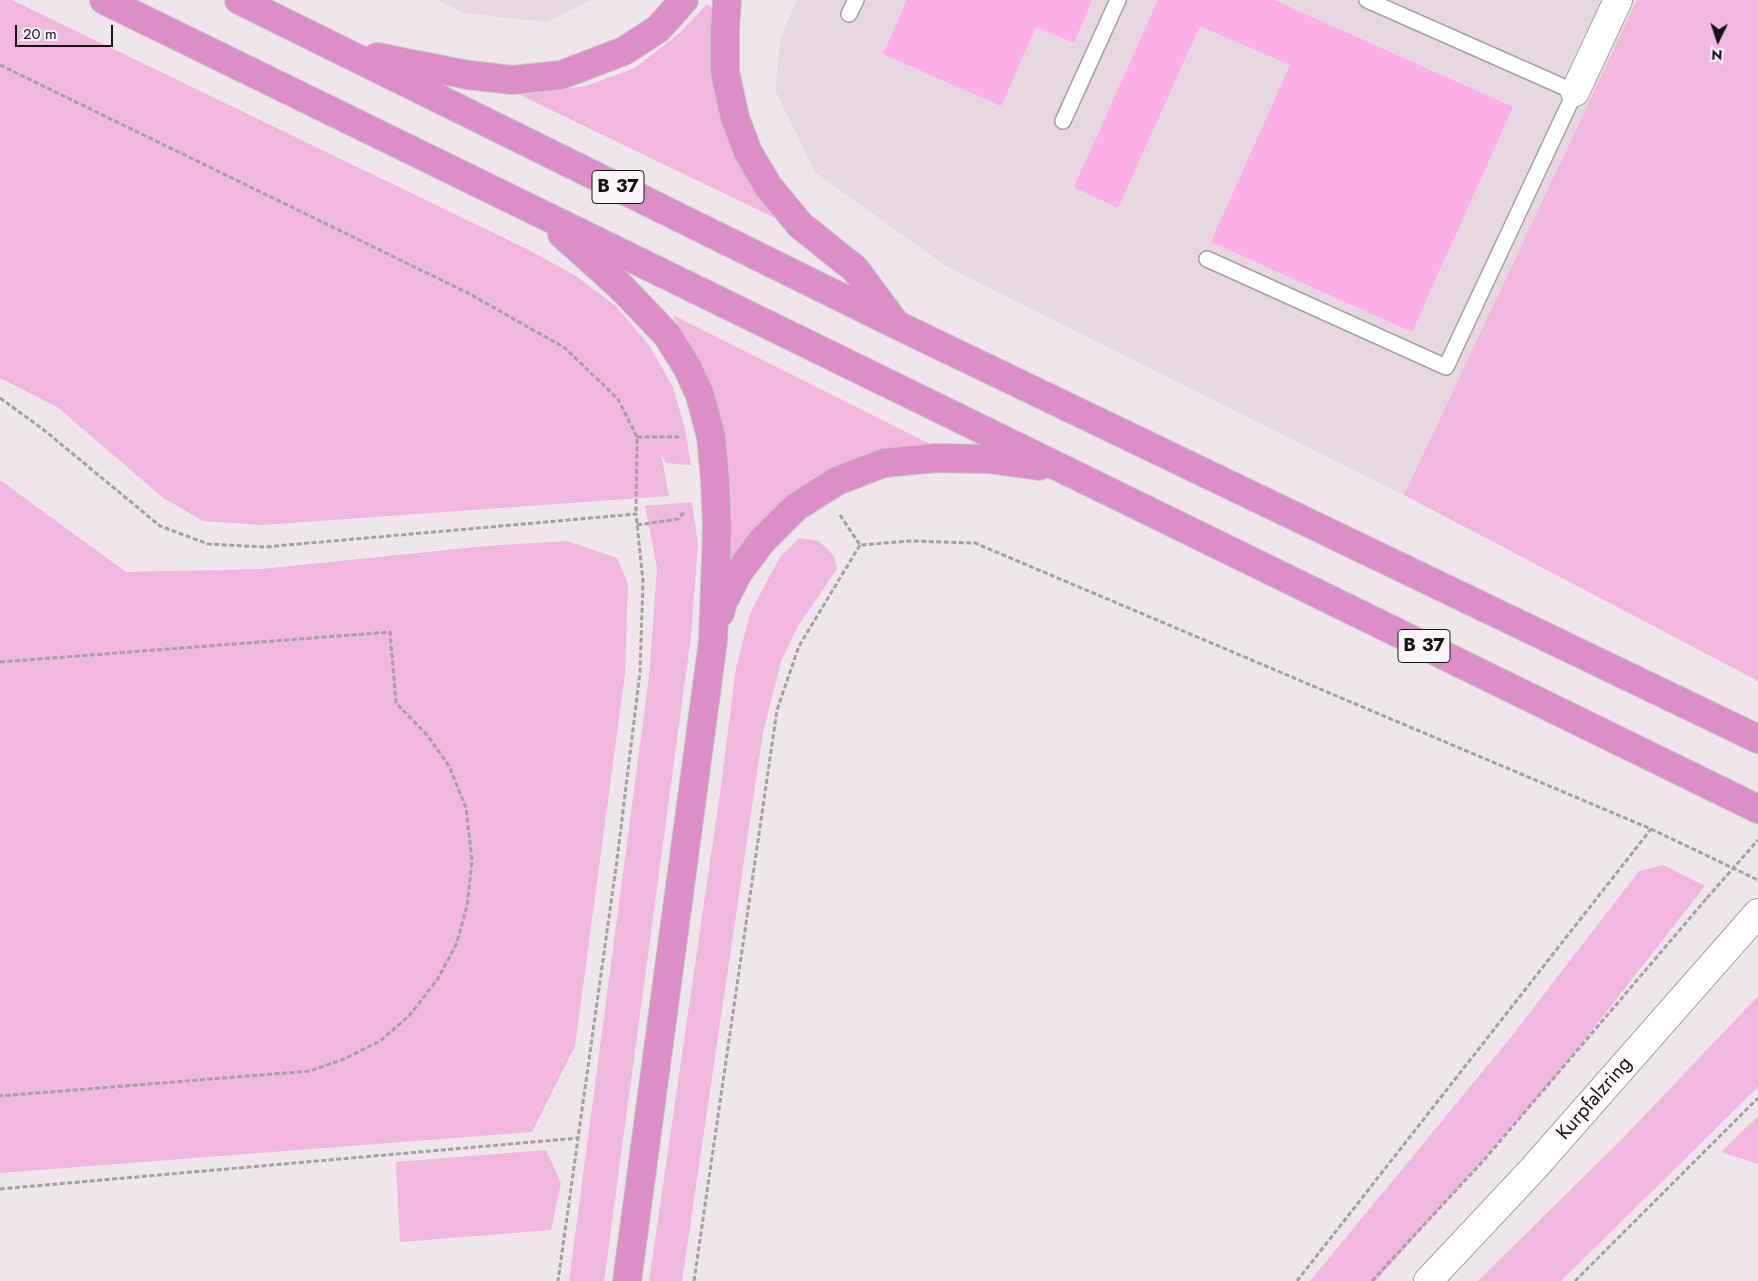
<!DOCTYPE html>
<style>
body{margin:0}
#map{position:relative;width:1758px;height:1281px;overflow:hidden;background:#eee6eb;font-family:Jost,sans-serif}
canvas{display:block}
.north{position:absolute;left:1693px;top:15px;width:50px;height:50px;-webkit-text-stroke:4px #fbf4f8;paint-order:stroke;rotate:184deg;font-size:14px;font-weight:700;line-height:20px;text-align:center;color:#161415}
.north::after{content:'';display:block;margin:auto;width:18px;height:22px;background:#161415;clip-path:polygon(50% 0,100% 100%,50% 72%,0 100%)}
.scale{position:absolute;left:15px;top:25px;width:98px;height:22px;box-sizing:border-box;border:2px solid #161415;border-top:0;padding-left:6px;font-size:15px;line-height:18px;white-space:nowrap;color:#161415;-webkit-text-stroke:4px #fbf4f8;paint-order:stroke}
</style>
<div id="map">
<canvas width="1758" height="1281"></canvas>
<div class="north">N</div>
<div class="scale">20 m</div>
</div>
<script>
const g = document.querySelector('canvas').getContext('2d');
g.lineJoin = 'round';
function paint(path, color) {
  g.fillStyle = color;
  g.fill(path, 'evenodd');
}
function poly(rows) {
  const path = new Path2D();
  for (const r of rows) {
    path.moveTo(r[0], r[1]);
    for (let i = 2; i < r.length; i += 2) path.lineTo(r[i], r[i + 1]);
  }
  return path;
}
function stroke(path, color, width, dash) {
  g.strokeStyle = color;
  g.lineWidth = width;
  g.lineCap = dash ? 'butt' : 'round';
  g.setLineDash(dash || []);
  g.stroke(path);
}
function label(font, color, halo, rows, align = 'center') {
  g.font = font + ' Jost,sans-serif';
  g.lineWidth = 5;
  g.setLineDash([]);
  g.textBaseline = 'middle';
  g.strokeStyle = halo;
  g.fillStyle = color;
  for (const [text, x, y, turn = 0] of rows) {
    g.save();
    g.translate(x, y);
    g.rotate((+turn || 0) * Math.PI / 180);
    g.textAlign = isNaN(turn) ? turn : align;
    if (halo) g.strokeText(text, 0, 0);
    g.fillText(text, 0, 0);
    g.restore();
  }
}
paint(poly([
 [438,0,591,0,547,22,464,13],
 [797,0,1637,0,1404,495,946,266,815,172,775,90,781,37]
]), '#e6d7e0');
paint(poly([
 [0,0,12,0,529,250,576,276,616,306,648,344,673,387,685,429,691,465,666,463,661,454,669,496,263,525,203,521,162,497,57,407,0,378],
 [1637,0,1758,0,1758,681,1404,495],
 [707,4,718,14,779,220,520,95,586,86,635,68,681,32],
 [673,315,936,447,885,453,838,465,792,494,730,567,732,521,729,468,721,419,701,370],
 [0,480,126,572,261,569,486,546,567,541,617,558,628,584,625,674,575,1046,532,1132,0,1173],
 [692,502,698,545,691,636,604,1281,569,1281,649,677,657,568,645,506],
 [799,538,819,541,834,556,837,569,798,626,781,662,763,732,682,1281,649,1281,720,793,736,668,750,613,780,557],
 [1663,865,1705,886,1553,1080,1376,1281,1310,1281,1511,1037,1639,871],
 [1758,996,1758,1087,1561,1281,1478,1281,1624,1137],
 [1758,1116,1758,1164,1721,1152],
 [546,1150,561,1183,551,1230,400,1242,396,1162]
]), '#f0b8de');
paint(poly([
 [907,0,1092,0,1074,43,1036,27,1001,106,883,54],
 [1158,0,1274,0,1513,107,1412,332,1211,242,1290,65,1200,26,1118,208,1074,187]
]), '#fcafe5');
const service = poly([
 [849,14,856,0],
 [1063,121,1118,0],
 [1207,259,1446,367,1575,92,1367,0]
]);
const minor = poly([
 [1575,92,1618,0]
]);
const secondary = poly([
 [1428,1281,1533,1169,1758,913]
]);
const trunk = poly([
 [104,0,1758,809],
 [239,0,895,324,1758,739],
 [727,0,725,29,725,72,735,118,748,152,768,186,800,225,855,269,893,320],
 [377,57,468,75,512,80,561,75,624,51,658,29,684,0],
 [562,234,620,286,667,335,687,367],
 [884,463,936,458,989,459,1039,466],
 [720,613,723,602,738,573,761,542],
 [627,1281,713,641,717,528]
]);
stroke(service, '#a59ea2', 18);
stroke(minor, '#a59ea2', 30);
stroke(secondary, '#a59ea2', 30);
stroke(trunk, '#c7c7c7', 30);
stroke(poly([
 [0,65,468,293,565,348,618,399,637,437,636,514],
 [0,398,44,430,160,526,208,544,265,547,636,514,643,581,640,672,617,860,558,1281],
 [637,437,679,437],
 [840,515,860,545,910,541,975,543,1651,829,1758,880],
 [637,525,678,519,685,511],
 [0,662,390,632,396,703,428,736,449,766,466,808,472,861,467,906,456,945,437,980,409,1016,380,1041,344,1059,310,1071,0,1096],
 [0,1189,578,1138],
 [694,1281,777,710,799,646,860,545],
 [1297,1281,1651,829],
 [1372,1281,1484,1160,1707,898],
 [1575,1281,1758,1098]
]), '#a6a0a4', 3, [5, 2.5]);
stroke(service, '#fff', 15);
stroke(minor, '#fff', 28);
stroke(secondary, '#fff', 28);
stroke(trunk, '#dc8ec6', 28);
const trunkBridge = poly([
 [687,367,700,395,711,437,715,480,717,528],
 [761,542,796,507,837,481,884,463]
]);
stroke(trunkBridge, '#c7c7c7', 30, []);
stroke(poly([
 [1707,898,1758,840]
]), '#a6a0a4', 3, [5, 2.5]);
stroke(trunkBridge, '#dc8ec6', 28);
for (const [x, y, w] of [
 [618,187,52],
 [1424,646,52]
]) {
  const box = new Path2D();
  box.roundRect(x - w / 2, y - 16.5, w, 33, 4);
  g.fillStyle = '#fbf4f8';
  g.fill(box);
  stroke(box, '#161415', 1);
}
label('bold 19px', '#161415', null, [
 ["B 37",618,187],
 ["B 37",1424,646]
]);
label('20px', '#161415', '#fbf4f8', [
 ["Kurpfalzring",1595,1099,-49]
]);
</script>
